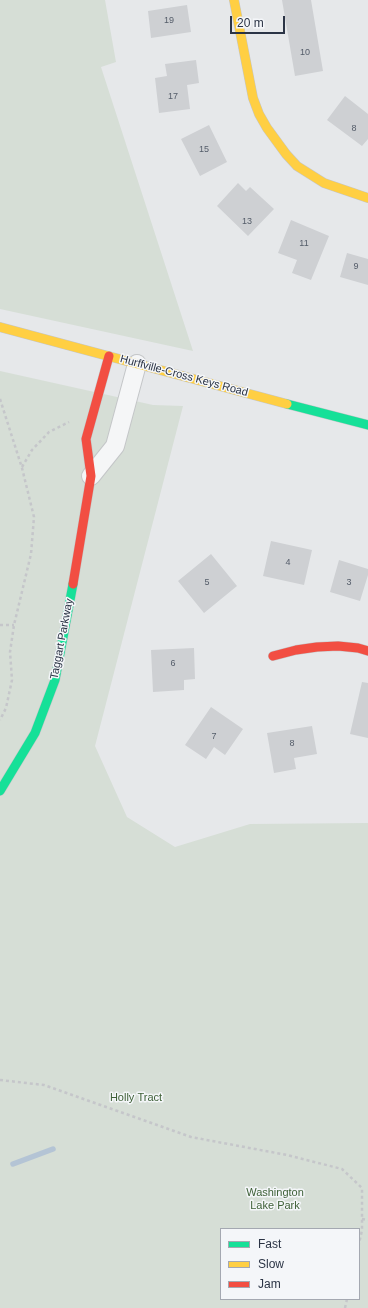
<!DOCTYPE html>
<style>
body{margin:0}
#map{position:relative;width:368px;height:1308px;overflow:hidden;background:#e6e8ea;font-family:Helvetica,sans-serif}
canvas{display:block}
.legend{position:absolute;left:220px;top:1228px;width:140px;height:72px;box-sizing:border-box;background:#f4f6f9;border:1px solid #a4a8b1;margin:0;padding:5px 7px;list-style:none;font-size:12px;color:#2b3445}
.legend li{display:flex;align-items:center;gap:8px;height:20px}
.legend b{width:20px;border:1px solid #a4a8b1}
.scale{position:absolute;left:230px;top:16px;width:55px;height:18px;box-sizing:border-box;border:2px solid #2b3445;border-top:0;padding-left:5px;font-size:12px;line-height:14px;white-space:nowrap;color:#2b3445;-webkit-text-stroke:3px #f4f6f9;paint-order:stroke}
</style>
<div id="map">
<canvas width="368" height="1308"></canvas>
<ul class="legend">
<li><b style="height:5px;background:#16e098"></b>Fast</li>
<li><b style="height:5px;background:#ffcf43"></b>Slow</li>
<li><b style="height:5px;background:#f24e42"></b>Jam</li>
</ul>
<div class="scale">20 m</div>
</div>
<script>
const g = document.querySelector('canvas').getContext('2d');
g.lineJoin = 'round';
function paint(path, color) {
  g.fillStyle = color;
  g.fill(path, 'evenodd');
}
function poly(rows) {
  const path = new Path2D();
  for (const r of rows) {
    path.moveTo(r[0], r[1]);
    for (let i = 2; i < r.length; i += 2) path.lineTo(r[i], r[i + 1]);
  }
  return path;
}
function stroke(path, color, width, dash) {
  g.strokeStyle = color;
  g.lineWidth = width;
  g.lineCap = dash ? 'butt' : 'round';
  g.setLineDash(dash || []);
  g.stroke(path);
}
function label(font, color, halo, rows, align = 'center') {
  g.font = font + ' Helvetica,sans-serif';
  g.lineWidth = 3;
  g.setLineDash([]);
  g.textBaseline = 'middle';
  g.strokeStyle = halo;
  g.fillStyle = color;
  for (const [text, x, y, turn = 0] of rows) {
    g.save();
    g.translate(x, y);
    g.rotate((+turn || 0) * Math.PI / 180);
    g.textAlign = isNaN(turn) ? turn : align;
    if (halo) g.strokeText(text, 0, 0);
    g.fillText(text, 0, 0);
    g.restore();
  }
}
paint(poly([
 [0,0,105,0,116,62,101,67,193,351,0,309],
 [0,371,153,405,183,406,95,746,127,817,175,847,250,824,368,823,368,1308,0,1308],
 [221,1229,359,1229,359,1299,221,1299]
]), '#d6ded6');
stroke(poly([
 [13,1164,53,1149]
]), '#b4c4d5', 5.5);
paint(poly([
 [282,0,311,0,323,71,295,76],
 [187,5,191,32,151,38,148,11],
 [196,60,199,83,187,85,190,109,159,113,155,78,167,76,165,64],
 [345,96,368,114,368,139,362,146,327,120],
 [209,125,227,162,200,176,181,139],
 [238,183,246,191,250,187,274,209,248,236,217,206],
 [291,220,329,236,311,280,292,273,297,260,278,253],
 [347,253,368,259,368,285,340,277],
 [271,541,312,550,304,585,263,576],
 [211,554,237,586,204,613,178,581],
 [339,560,368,569,368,575,360,601,330,592],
 [194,648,195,679,184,680,184,690,153,692,151,650],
 [362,682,368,683,368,738,350,734],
 [211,707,243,729,225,755,214,747,206,759,185,745],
 [312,726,317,754,294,758,296,769,274,773,267,733]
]), '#ced0d3');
const street = poly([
 [91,476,115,446,137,364]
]);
const fast = poly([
 [287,404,368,425],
 [0,791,35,733,55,680,73,584]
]);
const slow = poly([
 [234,0,253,98,259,114,267,128,286,154,297,166,324,183,368,198],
 [0,327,287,404]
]);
const jam = poly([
 [73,584,91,476,86,439,109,356],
 [273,656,296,650,317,647,338,646,358,648,368,651]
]);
stroke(street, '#c4c6c8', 20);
stroke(fast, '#c4c6c8', 10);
stroke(slow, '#c4c6c8', 10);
stroke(jam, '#c4c6c8', 10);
stroke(poly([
 [0,399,22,468,34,517,31,554,14,625,10,652,12,680,6,708,0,720],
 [22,467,32,450,49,432,69,422],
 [0,625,14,625],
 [0,1080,44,1085,191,1137,287,1155,342,1169,362,1188,362,1230,359,1244],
 [362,1219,368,1220],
 [345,1308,347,1299]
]), '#c5c6ca', 2.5, [3, 3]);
stroke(street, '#f5f6f7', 18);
stroke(fast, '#16e098', 9);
stroke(slow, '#ffcf43', 9);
stroke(jam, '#f24e42', 9);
label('9px', '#545c69', null, [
 ["19",169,21],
 ["10",305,53],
 ["17",173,97],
 ["8",354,129],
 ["15",204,150],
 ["13",247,222],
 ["11",304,244],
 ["9",356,267],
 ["4",288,563],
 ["5",207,583],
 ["3",349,583],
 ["6",173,664],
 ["7",214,737],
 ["8",292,744]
]);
label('11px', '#2b3445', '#f4f6f9', [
 ["Hurffville-Cross Keys Road",184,376,15],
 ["Taggart Parkway",62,639,-79]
]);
label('11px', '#3f6138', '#f4f6f9', [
 ["Holly Tract",136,1098],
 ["Washington",275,1193],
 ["Lake Park",275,1206]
]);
</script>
